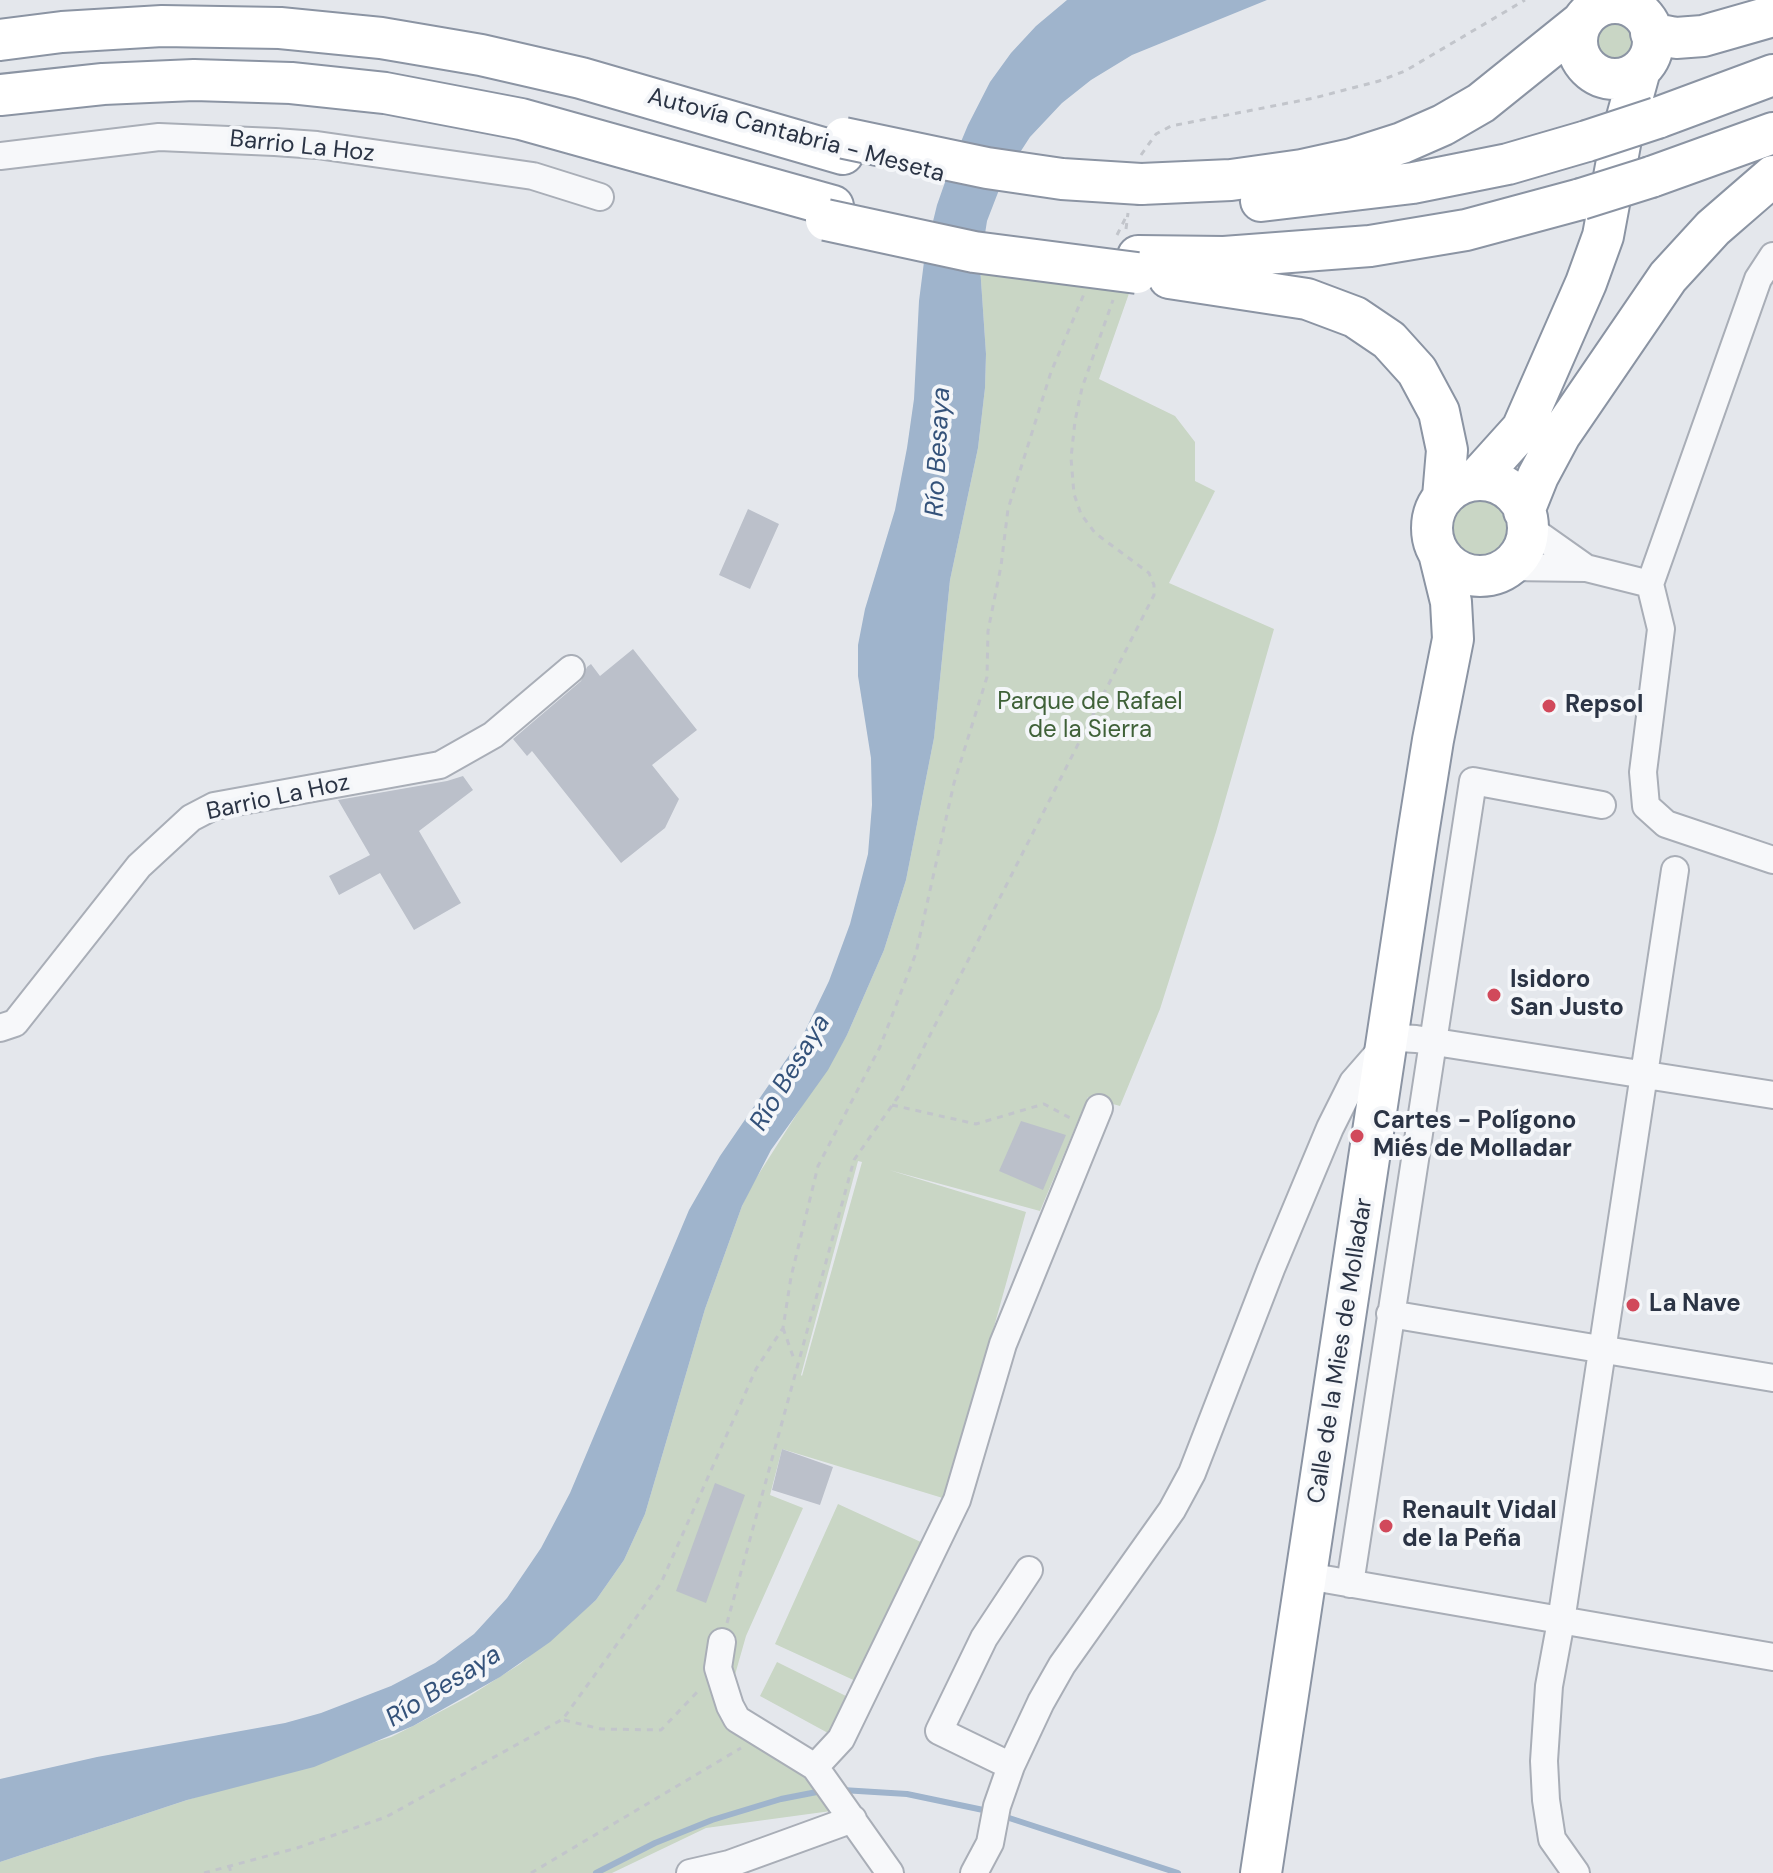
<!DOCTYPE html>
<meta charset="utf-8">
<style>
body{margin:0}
canvas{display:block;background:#e4e7ec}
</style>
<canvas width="1773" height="1873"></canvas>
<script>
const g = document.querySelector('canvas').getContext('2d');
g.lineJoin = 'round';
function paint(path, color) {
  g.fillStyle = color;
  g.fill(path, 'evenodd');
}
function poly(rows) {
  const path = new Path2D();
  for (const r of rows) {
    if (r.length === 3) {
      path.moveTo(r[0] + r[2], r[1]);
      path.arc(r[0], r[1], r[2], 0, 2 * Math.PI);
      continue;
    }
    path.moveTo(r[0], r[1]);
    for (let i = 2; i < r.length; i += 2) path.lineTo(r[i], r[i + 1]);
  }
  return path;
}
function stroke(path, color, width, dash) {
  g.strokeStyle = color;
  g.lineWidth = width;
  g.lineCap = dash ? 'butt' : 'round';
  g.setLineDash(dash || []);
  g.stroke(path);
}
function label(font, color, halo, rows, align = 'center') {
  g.font = font + ' "DM Sans",sans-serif';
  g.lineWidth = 8;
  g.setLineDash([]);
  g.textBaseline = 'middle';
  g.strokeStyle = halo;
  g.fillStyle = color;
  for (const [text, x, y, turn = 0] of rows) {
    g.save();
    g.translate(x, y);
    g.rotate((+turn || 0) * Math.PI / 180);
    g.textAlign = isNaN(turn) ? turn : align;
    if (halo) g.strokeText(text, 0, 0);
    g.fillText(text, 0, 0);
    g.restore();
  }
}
paint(poly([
 [1614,40,21],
 [980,266,1133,282,1099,379,1175,416,1195,442,1195,481,1215,491,1169,583,1274,629,1216,832,1160,1009,1120,1106,1088,1097,1040,1211,889,1170,1026,1212,946,1499,782,1449,770,1495,803,1508,746,1636,723,1717,811,1778,831,1811,706,1828,612,1873,0,1873,0,1862,187,1800,391,1737,413,1726,468,1697,520,1664,596,1600,624,1560,645,1514,705,1309,742,1206,753,1183,847,1035,884,950,906,880,934,738,950,580,978,448,985,388,986,354],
 [858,1161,862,1162,802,1376,801,1375],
 [1483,529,33],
 [838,1504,923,1543,860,1683,775,1644],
 [777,1662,848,1697,828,1733,760,1696]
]), '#c9d6c5');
paint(poly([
 [1067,0,1267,0,1132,55,1091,80,1062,103,1030,137,1004,177,987,221,980,266,986,354,985,388,978,448,950,580,934,738,906,880,884,950,847,1035,828,1070,771,1150,742,1206,705,1309,645,1514,624,1560,596,1600,550,1642,500,1677,413,1726,314,1767,187,1800,0,1862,0,1779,97,1757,285,1723,321,1713,391,1686,435,1663,474,1634,507,1598,541,1548,570,1493,689,1210,720,1156,803,1035,829,981,850,924,868,854,872,805,871,758,858,676,858,645,865,609,895,510,907,448,914,399,919,301,925,254,937,205,950,168,968,125,990,82,1011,53,1036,26]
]), '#9fb4cc');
stroke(poly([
 [842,1790,907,1794,988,1811],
 [1003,1816,1178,1873],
 [596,1873,655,1843,712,1820,781,1799,822,1791]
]), '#9fb4cc', 6);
paint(poly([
 [748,509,779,524,750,589,719,575],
 [633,649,697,730,652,765,679,799,665,828,621,863,532,751,527,756,513,739,581,681,587,667,591,664,600,676],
 [463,776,473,790,419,831,461,903,414,930,380,873,339,895,329,876,370,855,338,800,447,781],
 [1021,1121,1066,1135,1043,1190,999,1171],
 [782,1449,833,1467,820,1505,772,1490],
 [715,1483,745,1495,706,1603,676,1591]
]), '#bbc0ca');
const minor = poly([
 [0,156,159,137,275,142,317,145,533,176,600,197],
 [1528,527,1586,568],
 [1507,567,1586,568,1650,584,1661,629,1643,772,1646,806,1666,824,1773,860],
 [1650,584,1758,279,1773,256],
 [0,1028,15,1023,139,866,191,818,214,806,440,765,493,735,571,669],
 [1390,1314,1773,1378],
 [1307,1576,1773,1657],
 [1350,1584,1473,781,1602,805],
 [722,1642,718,1668,730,1706,737,1719,815,1767,890,1873],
 [1011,1766,939,1731,984,1638,1029,1570],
 [815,1767,841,1739,957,1500,1003,1344,1099,1108],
 [690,1873,729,1864,853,1819],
 [974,1873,990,1843,997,1806,1011,1766,1041,1702,1062,1665,1172,1510,1192,1473,1271,1269,1330,1128,1353,1082,1387,1043,1399,1038,1416,1039,1773,1095],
 [1576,1873,1552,1839,1546,1800,1544,1761,1549,1686,1561,1621,1675,870]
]);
const highway = poly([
 [1615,41,38],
 [1651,33,1676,38,1703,36,1773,16],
 [0,40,62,32,162,26,280,28,381,38,481,55,581,78,843,154],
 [0,95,103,84,194,80,291,83,385,93,521,119,833,206],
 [1657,118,1773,75],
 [1651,177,1773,133],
 [1141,184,1231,180,1302,170,1352,159,1402,143,1443,125,1481,103,1583,21],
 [1261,201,1413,183,1508,164,1587,141],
 [1138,256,1224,257,1370,246,1466,230,1581,199],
 [1169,278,1307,299,1355,317,1389,340,1417,371,1439,412,1447,450,1443,497],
 [1476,480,1522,429,1586,283,1603,236,1621,139,1640,70],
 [1480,528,48],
 [1524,511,1538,476,1560,435,1668,277,1713,228,1773,176],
 [1261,1873,1418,834,1433,740,1453,639,1451,602,1439,553]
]);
stroke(minor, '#a9aeb7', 30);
stroke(highway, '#8b94a3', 44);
stroke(poly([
 [1141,155,1156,134,1171,126,1314,98,1379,81,1405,71,1525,0],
 [1126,229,1128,213],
 [1117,235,1126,217],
 [892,1105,976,1124,1044,1104,1072,1119],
 [783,1328,795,1362],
 [727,1623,854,1160,900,1094,1154,595,1154,585,1149,573,1095,533,1081,514,1074,494,1071,458,1075,421,1082,388,1113,300],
 [564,1720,601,1729,661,1730,701,1688],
 [229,1865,231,1873],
 [204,1873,297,1848,386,1817,563,1719,661,1583,756,1369,783,1328,791,1277,818,1166,880,1047,916,953,954,783,987,677,988,631,1001,566,1008,509,1051,372,1084,294],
 [531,1873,741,1748]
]), '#c2c5cb', 3, [6, 6]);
stroke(minor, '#f7f8fa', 26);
stroke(highway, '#fff', 40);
const highwayBridge = poly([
 [844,138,987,168,1062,179,1141,184],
 [1587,141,1657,118],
 [1581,199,1651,177],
 [826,220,974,252,1137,273]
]);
stroke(highwayBridge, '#8b94a3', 44, []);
stroke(highwayBridge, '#fff', 40);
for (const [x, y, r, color] of [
 [1549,706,8,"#d1495b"],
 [1494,995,8,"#d1495b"],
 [1357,1136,8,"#d1495b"],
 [1633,1305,8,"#d1495b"],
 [1386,1526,8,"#d1495b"]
]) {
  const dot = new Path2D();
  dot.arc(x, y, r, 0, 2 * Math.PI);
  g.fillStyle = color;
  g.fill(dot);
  stroke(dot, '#f4f6f9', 3);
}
label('24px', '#2b3445', '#f4f6f9', [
 ["Autovía Cantabria - Meseta",796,136,15],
 ["Barrio La Hoz",302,147,6],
 ["Barrio La Hoz",278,798,-12],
 ["Calle de la Mies de Molladar",1341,1351,-81]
]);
label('24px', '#3f6138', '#f4f6f9', [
 ["Parque de Rafael",1090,703],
 ["de la Sierra",1090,731]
]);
label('bold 24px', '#2b3445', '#f4f6f9', [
 ["Repsol",1565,706],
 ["Isidoro",1510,981],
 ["San Justo",1510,1009],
 ["Cartes - Polígono",1373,1122],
 ["Miés de Molladar",1373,1150],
 ["La Nave",1649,1305],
 ["Renault Vidal",1402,1512],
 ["de la Peña",1402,1540]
], 'left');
label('italic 26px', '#34527a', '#f4f6f9', [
 ["Río Besaya",939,452,-87],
 ["Río Besaya",791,1073,-59],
 ["Río Besaya",444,1687,-32]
]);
</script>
